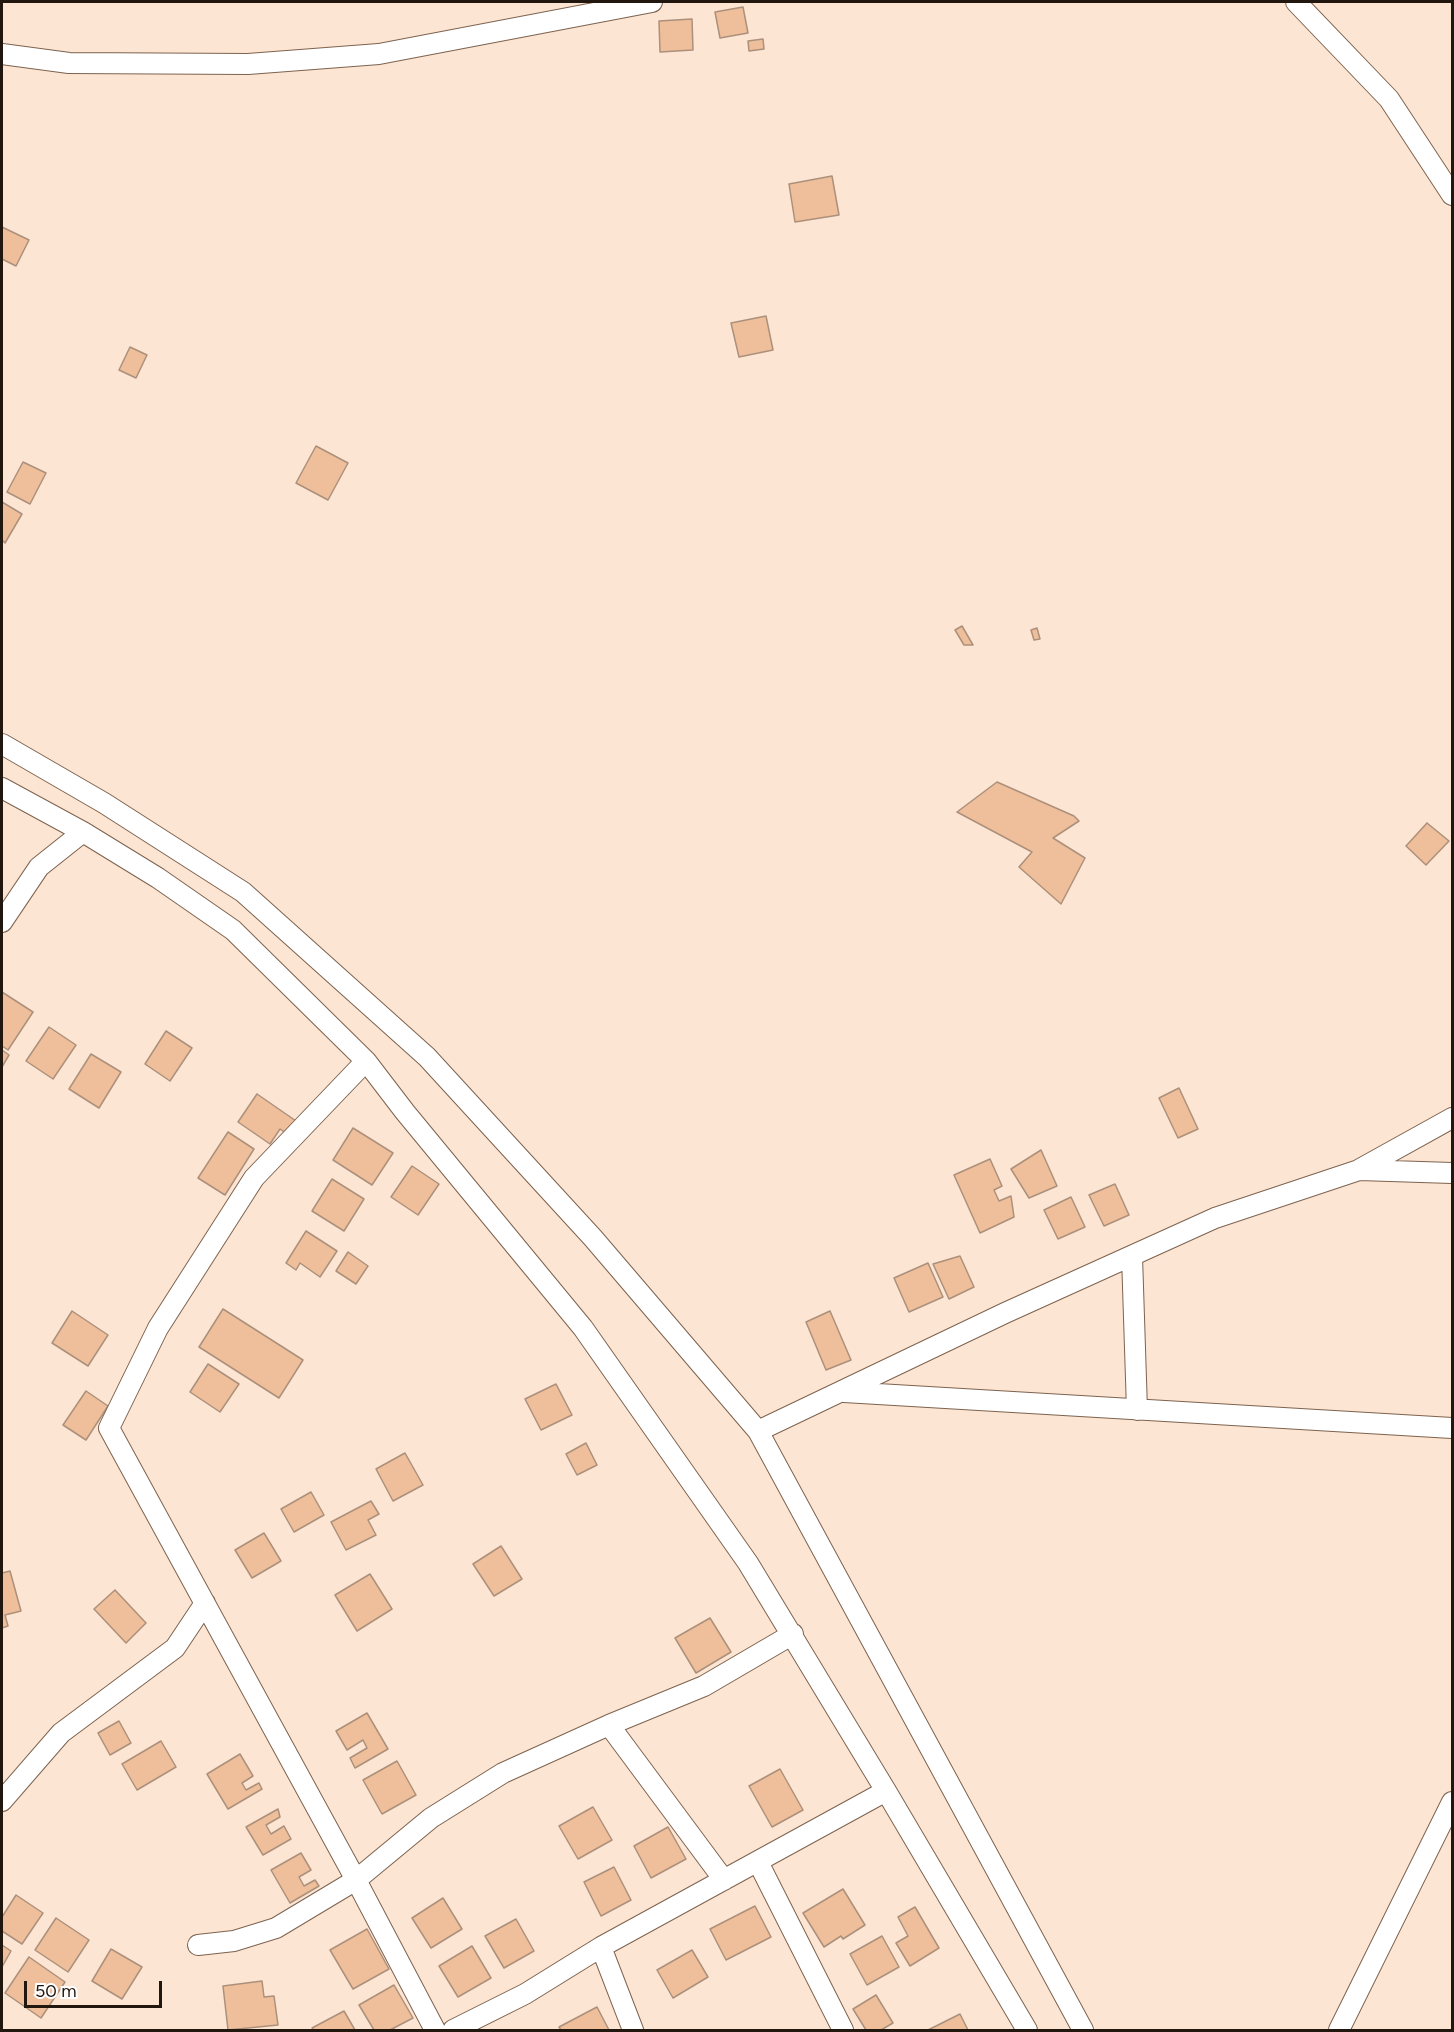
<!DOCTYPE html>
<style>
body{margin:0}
#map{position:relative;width:1454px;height:2032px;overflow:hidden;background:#fde5d3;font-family:Figtree,sans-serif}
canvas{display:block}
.frame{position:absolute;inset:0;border:3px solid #22170f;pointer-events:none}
.scale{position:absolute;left:24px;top:1981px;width:138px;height:27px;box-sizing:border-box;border:3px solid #22170f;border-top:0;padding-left:8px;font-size:18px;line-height:21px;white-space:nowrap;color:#22170f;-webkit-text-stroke:4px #fff;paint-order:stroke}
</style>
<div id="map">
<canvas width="1454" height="2032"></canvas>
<div class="frame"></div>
<div class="scale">50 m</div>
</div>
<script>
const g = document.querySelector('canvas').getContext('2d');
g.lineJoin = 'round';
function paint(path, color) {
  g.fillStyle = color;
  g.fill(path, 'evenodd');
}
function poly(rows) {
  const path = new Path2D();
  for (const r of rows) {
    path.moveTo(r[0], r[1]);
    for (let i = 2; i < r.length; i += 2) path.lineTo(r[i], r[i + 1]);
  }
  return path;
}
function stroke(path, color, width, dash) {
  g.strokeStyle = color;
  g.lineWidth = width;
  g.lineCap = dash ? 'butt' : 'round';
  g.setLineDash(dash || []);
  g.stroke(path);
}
const building = poly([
 [743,7,748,33,720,38,715,12,743,7],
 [692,19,693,50,660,52,659,21,692,19],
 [763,39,764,49,749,51,748,41,763,39],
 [832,176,839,215,795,222,789,184,832,176],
 [2,227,29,240,16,266,2,259,2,227],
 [766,316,773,350,739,357,731,323,766,316],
 [130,347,147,355,136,378,119,370,130,347],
 [316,446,348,463,328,500,296,483,316,446],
 [23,462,46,473,30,504,7,492,23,462],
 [2,502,22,514,5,543,2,540,2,502],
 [962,626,973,645,964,645,955,630,962,626],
 [1037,628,1040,639,1034,640,1031,630,1037,628],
 [997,782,1074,816,1079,821,1053,838,1085,858,1061,904,1019,867,1032,852,957,812,997,782],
 [1427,823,1449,841,1426,865,1406,846,1427,823],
 [2,992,33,1012,8,1050,2,1046,2,992],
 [49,1027,76,1045,53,1079,26,1061,49,1027],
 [166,1031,192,1048,170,1081,145,1064,166,1031],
 [2,1050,9,1055,2,1067,2,1050],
 [91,1054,121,1072,99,1108,69,1089,91,1054],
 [1179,1088,1198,1129,1178,1138,1159,1098,1179,1088],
 [257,1094,299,1123,290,1136,280,1129,270,1144,238,1122,257,1094],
 [353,1128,393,1153,372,1185,333,1160,353,1128],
 [228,1132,254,1149,225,1195,198,1178,228,1132],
 [1041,1150,1057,1186,1029,1198,1011,1169,1041,1150],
 [990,1159,1002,1186,994,1190,999,1201,1011,1196,1014,1217,980,1233,954,1175,990,1159],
 [412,1166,439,1184,418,1215,391,1197,412,1166],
 [332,1179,364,1199,344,1231,312,1211,332,1179],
 [1115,1184,1129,1215,1104,1226,1089,1195,1115,1184],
 [1071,1197,1085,1227,1058,1239,1044,1210,1071,1197],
 [306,1231,337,1251,320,1277,300,1263,296,1270,286,1263,306,1231],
 [348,1252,368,1266,356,1284,336,1271,348,1252],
 [960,1256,974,1287,949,1299,933,1264,960,1256],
 [928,1263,943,1297,909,1312,894,1278,928,1263],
 [223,1309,303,1360,279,1398,199,1347,223,1309],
 [72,1311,108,1335,88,1366,52,1343,72,1311],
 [830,1311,851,1360,826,1370,806,1322,830,1311],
 [208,1364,239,1384,220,1412,190,1392,208,1364],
 [556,1384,572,1415,541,1430,525,1399,556,1384],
 [86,1391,108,1406,86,1440,63,1425,86,1391],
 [586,1443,597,1465,577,1475,566,1454,586,1443],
 [405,1453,423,1485,393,1501,376,1469,405,1453],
 [311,1492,324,1515,294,1532,281,1509,311,1492],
 [371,1501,379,1514,368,1520,376,1535,346,1550,331,1522,371,1501],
 [264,1533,281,1561,252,1578,235,1550,264,1533],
 [501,1546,522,1579,494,1596,473,1564,501,1546],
 [10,1571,21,1611,5,1615,8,1626,2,1628,2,1573,10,1571],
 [370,1574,392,1609,357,1631,335,1595,370,1574],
 [115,1590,146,1623,126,1643,94,1609,115,1590],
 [710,1618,731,1652,696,1673,675,1638,710,1618],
 [367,1713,388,1749,355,1768,350,1758,367,1748,363,1740,347,1750,336,1731,367,1713],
 [119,1721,131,1743,110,1755,98,1733,119,1721],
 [161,1741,176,1767,137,1790,122,1764,161,1741],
 [240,1754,253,1776,242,1783,246,1790,259,1783,262,1789,228,1809,207,1774,240,1754],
 [397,1761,416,1795,382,1814,363,1780,397,1761],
 [780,1769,803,1810,772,1827,749,1786,780,1769],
 [593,1807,612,1840,578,1859,559,1826,593,1807],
 [278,1809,280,1817,266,1825,271,1834,284,1826,291,1839,263,1855,246,1827,278,1809],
 [668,1827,686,1859,651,1878,634,1846,668,1827],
 [301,1853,311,1870,299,1877,304,1886,315,1880,319,1886,290,1903,271,1870,301,1853],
 [614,1867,631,1900,601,1916,584,1882,614,1867],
 [843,1889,865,1925,843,1939,841,1936,824,1947,803,1913,843,1889],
 [16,1895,43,1913,22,1944,2,1931,2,1917,16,1895],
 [443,1898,462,1929,431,1948,412,1918,443,1898],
 [755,1906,771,1937,726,1960,710,1929,755,1906],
 [915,1907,939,1948,910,1966,896,1943,908,1936,898,1917,915,1907],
 [56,1918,89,1940,68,1972,35,1950,56,1918],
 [516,1919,534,1951,504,1968,485,1936,516,1919],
 [367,1929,389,1969,353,1989,330,1950,367,1929],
 [882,1936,899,1967,867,1985,850,1954,882,1936],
 [2,1945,11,1951,2,1967,2,1945],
 [472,1946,491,1978,458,1997,439,1966,472,1946],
 [111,1949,142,1967,122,1999,92,1981,111,1949],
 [692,1950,708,1977,673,1998,657,1970,692,1950],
 [29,1957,65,1982,41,2018,5,1993,29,1957],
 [262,1981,264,1997,274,1996,278,2025,228,2030,223,1986,262,1981],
 [394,1985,413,2018,390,2030,374,2030,359,2005,394,1985],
 [876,1995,893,2023,881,2030,866,2030,853,2009,876,1995],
 [597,2007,609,2030,561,2030,559,2027,597,2007],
 [344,2011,355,2030,314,2030,312,2028,344,2011],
 [960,2014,968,2030,928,2030,960,2014]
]);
paint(building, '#eebf9a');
stroke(building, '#ac907b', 1.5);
const minor = poly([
 [1296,2,1389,99,1452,195],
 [2,54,69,63,248,64,379,54,652,2],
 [2,744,104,803,243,892,427,1057,593,1238,758,1431,1083,2030],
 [2,788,83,832,158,878,233,930,366,1061,405,1112,583,1328,748,1563,886,1791,1027,2030],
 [2,922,39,867,83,832],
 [366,1061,254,1178,158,1328,109,1428,356,1880,435,2030],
 [1360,1169,1452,1118],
 [1132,1256,1137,1410],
 [844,1392,1452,1428],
 [758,1431,1005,1313,1215,1218,1359,1170,1452,1173],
 [609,1725,724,1880],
 [2,1801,61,1733,175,1648,205,1603],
 [758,1862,843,2030],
 [198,1945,234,1941,276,1928,356,1880,431,1818,503,1773,609,1725,704,1686,793,1634],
 [601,1947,633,2030],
 [453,2030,525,1994,601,1947,886,1791],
 [1339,2030,1452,1802]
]);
stroke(minor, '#7d634f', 22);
stroke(minor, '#fff', 20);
</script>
